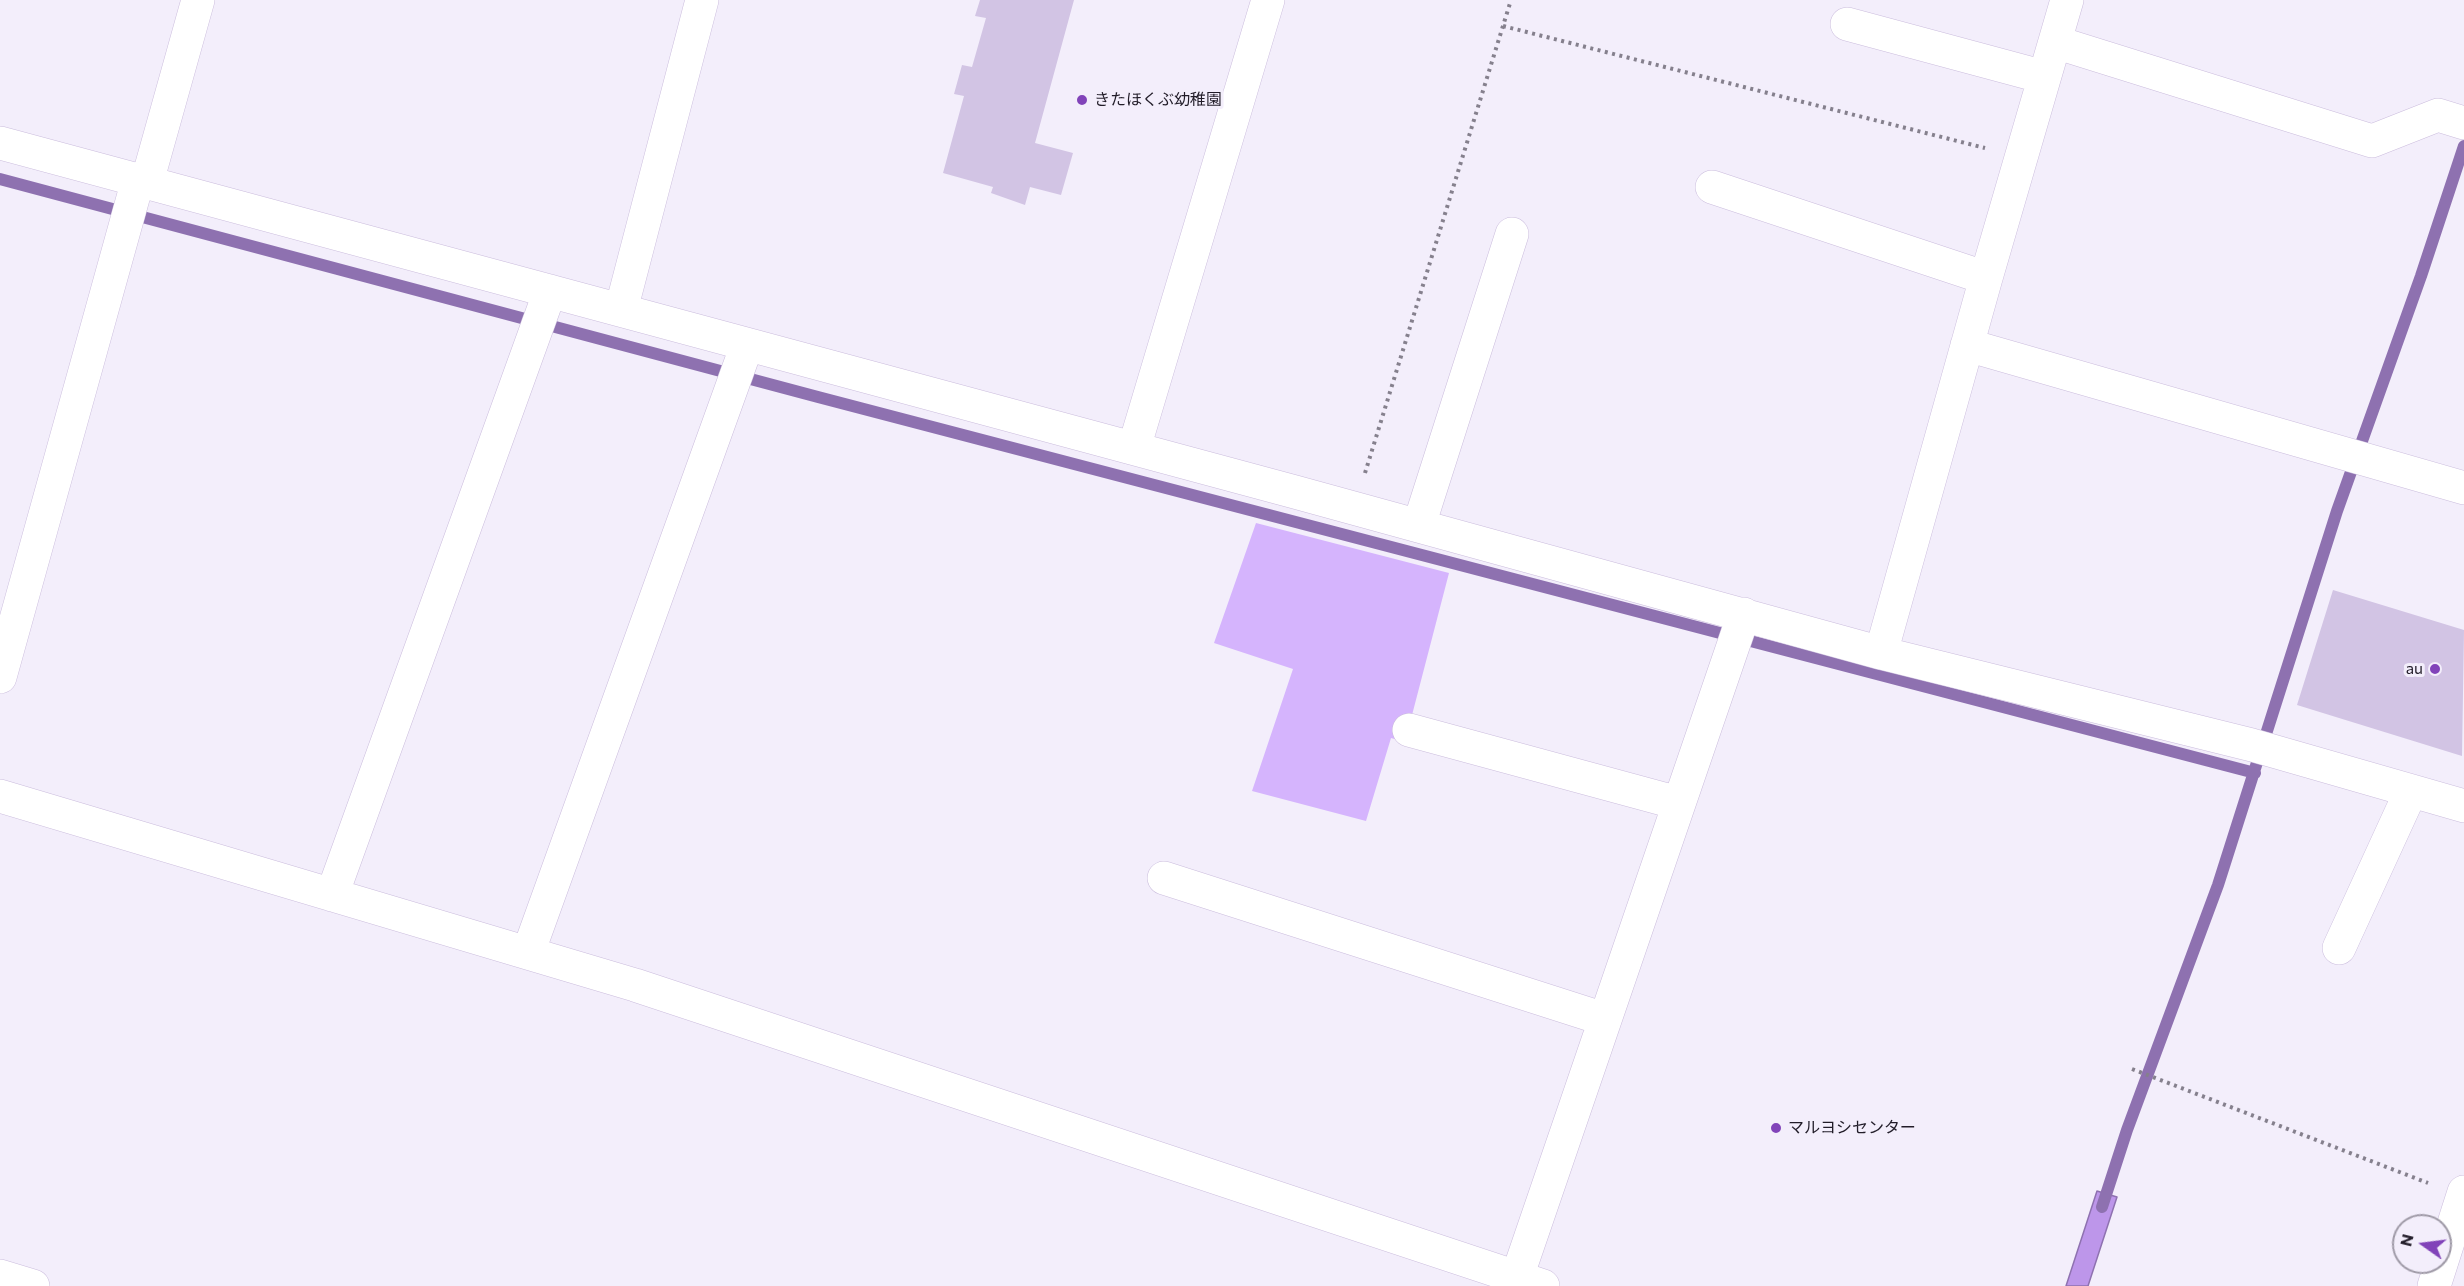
<!DOCTYPE html>
<meta charset="utf-8">
<style>
body{margin:0}
#map{position:relative;width:2464px;height:1286px;overflow:hidden;background:#f3eefb;font-family:Commissioner,sans-serif}
canvas{display:block}
.north{position:absolute;left:2392px;top:1214px;width:60px;height:60px;box-sizing:border-box;background:#f3eefb;border:2px solid #9f9aa7;border-radius:50%;rotate:284deg;font-size:16px;font-weight:700;line-height:24px;text-align:center;color:#211c28}
.north::after{content:'';display:block;margin:auto;width:21px;height:27px;background:#8143b9;clip-path:polygon(50% 0,100% 100%,50% 72%,0 100%)}
</style>
<div id="map">
<canvas width="2464" height="1286"></canvas>
<div class="north">N</div>
</div>
<script>
const g = document.querySelector('canvas').getContext('2d');
g.lineJoin = 'round';
function paint(path, color) {
  g.fillStyle = color;
  g.fill(path, 'evenodd');
}
function poly(rows) {
  const path = new Path2D();
  for (const r of rows) {
    path.moveTo(r[0], r[1]);
    for (let i = 2; i < r.length; i += 2) path.lineTo(r[i], r[i + 1]);
  }
  return path;
}
function stroke(path, color, width, dash) {
  g.strokeStyle = color;
  g.lineWidth = width;
  g.lineCap = dash ? 'butt' : 'round';
  g.setLineDash(dash || []);
  g.stroke(path);
}
function label(font, color, halo, rows, align = 'center') {
  g.font = font + ' Commissioner,"Noto Sans JP",sans-serif';
  g.lineWidth = 6;
  g.setLineDash([]);
  g.textBaseline = 'middle';
  g.strokeStyle = halo;
  g.fillStyle = color;
  for (const [text, x, y, turn = 0] of rows) {
    g.save();
    g.translate(x, y);
    g.rotate((+turn || 0) * Math.PI / 180);
    g.textAlign = isNaN(turn) ? turn : align;
    if (halo) g.strokeText(text, 0, 0);
    g.fillText(text, 0, 0);
    g.restore();
  }
}
paint(poly([
 [1256,523,1449,573,1405,742,1391,738,1366,821,1252,791,1293,669,1214,643]
]), '#d5b4fd');
const water = poly([
 [2097,1191,2117,1197,2088,1286,2066,1286,2097,1191]
]);
paint(water, '#bd96ea');
stroke(water, '#8e71b0', 1.5);
stroke(poly([
 [0,179,818,397,2255,773],
 [2102,1207,2127,1130,2218,885,2337,511,2421,276,2464,146]
]), '#8e71b0', 12);
paint(poly([
 [980,0,1074,0,1035,143,1073,153,1061,195,1030,187,1025,205,991,193,993,187,943,173,964,96,954,94,962,65,972,67,986,18,975,16],
 [2333,590,2464,630,2462,756,2297,705]
]), '#d2c4e4');
const street = poly([
 [1847,24,2044,77],
 [2055,42,2372,141,2438,115,2464,123],
 [0,143,1295,492,1881,653,2252,745,2464,806],
 [147,182,198,0],
 [1712,187,1986,278],
 [621,310,702,0],
 [1967,345,2464,488],
 [1134,448,1268,0],
 [1419,525,1512,234],
 [1881,653,1986,278,2067,0],
 [0,677,138,180],
 [1409,730,1678,803],
 [0,796,635,985,1543,1286],
 [1164,878,1604,1019],
 [332,895,550,291],
 [2339,948,2411,791],
 [528,953,747,345],
 [0,1276,33,1286],
 [1517,1277,1744,614]
]);
const secondary = poly([
 [2434,1286,2464,1192]
]);
stroke(street, '#cbbddd', 34);
stroke(secondary, '#cbbddd', 34);
stroke(poly([
 [1503,26,1985,148],
 [1365,473,1511,0],
 [2132,1069,2428,1183]
]), '#85808d', 4, [3, 4.5]);
stroke(street, '#fff', 33);
stroke(secondary, '#fff', 33);
for (const [x, y, r, color] of [
 [1082,100,6,"#8143b9"],
 [2435,669,6,"#8143b9"],
 [1776,1128,6,"#8143b9"]
]) {
  const dot = new Path2D();
  dot.arc(x, y, r, 0, 2 * Math.PI);
  g.fillStyle = color;
  g.fill(dot);
  stroke(dot, '#f3eefb', 2);
}
label('16px', '#211c28', '#f3eefb', [
 ["きたほくぶ幼稚園",1094,100],
 ["au",2423,669,"right"],
 ["マルヨシセンター",1788,1128]
], 'left');
</script>
